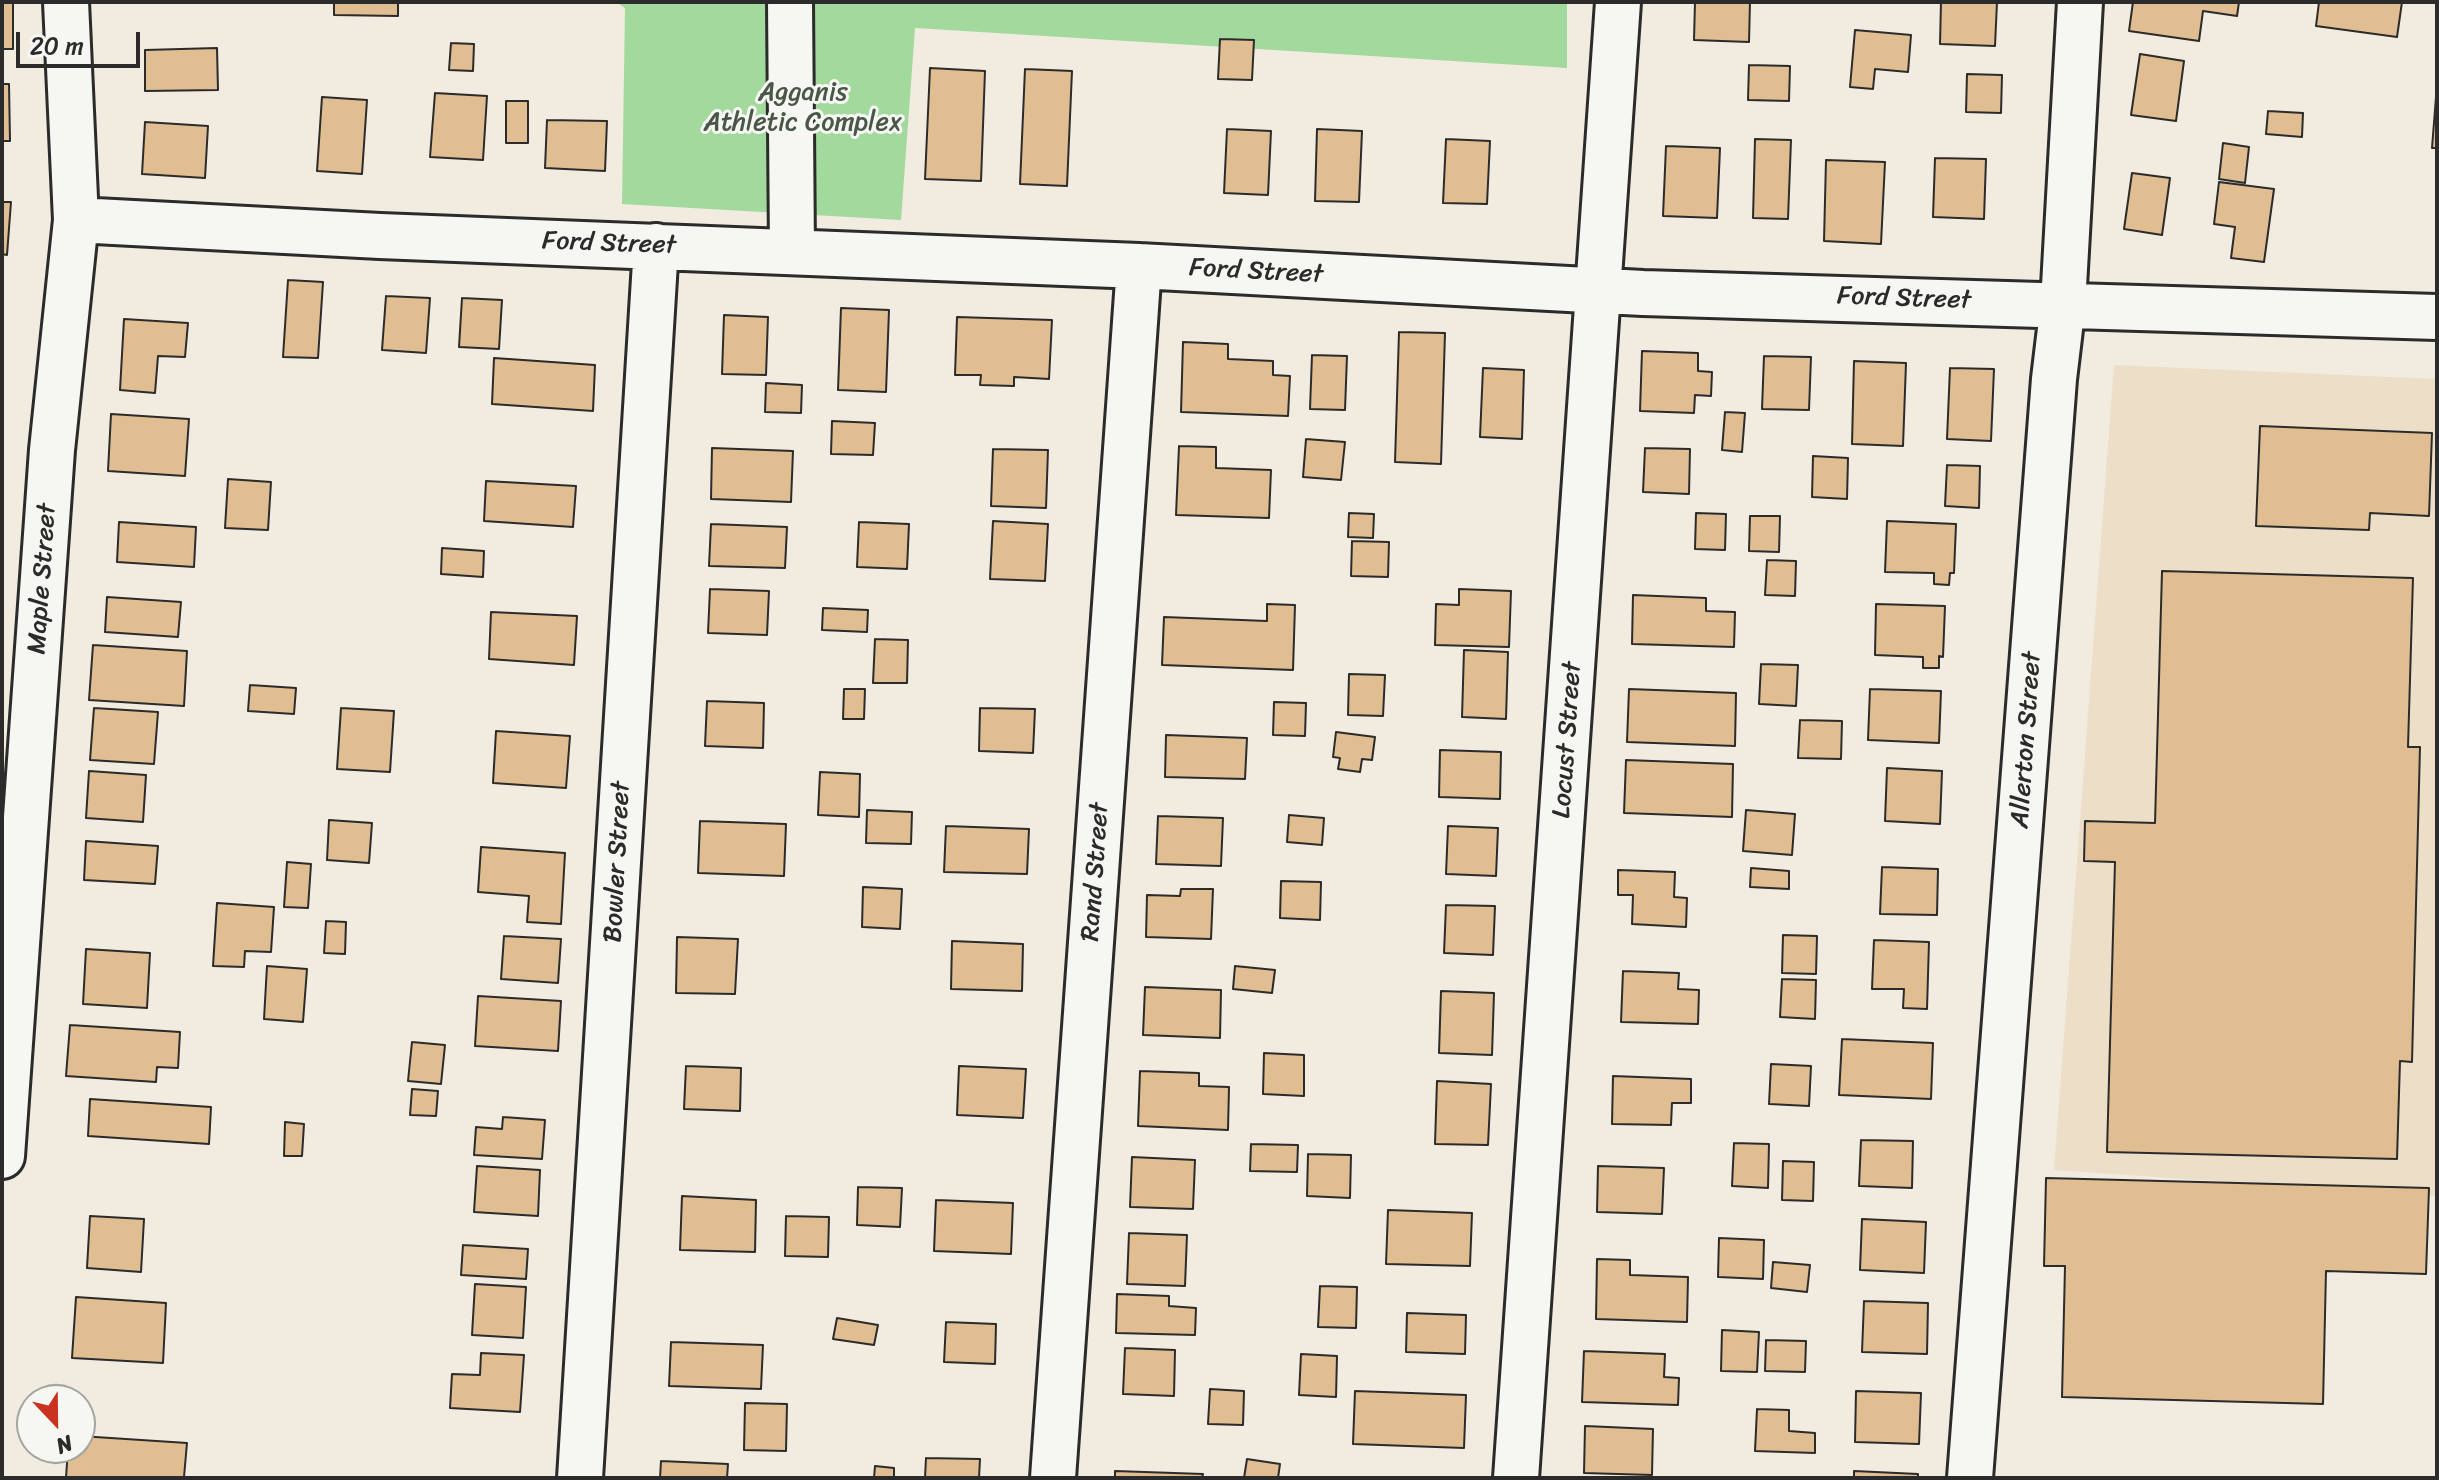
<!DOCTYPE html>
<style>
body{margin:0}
#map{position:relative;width:2439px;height:1480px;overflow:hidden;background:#f2ebdf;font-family:Sriracha,sans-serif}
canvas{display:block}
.frame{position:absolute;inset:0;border:4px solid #2b2b2b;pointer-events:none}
.north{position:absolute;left:16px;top:1384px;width:80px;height:80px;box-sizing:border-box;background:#f6f6f2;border:2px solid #a5a5a2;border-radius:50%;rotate:158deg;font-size:22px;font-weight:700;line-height:32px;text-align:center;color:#2b2b2b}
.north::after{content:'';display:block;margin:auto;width:28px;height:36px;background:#c8321e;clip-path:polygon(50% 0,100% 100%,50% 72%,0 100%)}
.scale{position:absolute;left:16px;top:32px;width:124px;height:36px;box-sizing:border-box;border:4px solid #2b2b2b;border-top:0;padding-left:10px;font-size:24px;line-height:28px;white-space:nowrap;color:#2b2b2b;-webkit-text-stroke:6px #f6f6f2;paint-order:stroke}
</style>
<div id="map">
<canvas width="2439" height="1480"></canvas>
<div class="frame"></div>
<div class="north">N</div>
<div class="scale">20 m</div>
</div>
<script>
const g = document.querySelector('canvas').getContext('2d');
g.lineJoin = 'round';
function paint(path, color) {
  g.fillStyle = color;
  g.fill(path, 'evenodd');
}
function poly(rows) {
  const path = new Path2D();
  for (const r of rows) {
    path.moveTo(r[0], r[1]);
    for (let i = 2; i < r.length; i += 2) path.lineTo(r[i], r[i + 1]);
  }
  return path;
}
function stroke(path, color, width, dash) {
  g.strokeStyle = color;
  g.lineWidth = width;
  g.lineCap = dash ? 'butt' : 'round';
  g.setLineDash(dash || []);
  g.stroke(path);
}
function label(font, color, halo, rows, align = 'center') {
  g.font = font + ' Sriracha,sans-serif';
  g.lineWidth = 6;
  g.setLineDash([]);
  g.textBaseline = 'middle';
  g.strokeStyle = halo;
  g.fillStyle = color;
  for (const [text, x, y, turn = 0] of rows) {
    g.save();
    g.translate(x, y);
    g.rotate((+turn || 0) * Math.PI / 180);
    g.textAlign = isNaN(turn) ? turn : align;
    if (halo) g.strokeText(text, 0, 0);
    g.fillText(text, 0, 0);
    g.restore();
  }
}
paint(poly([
 [2114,365,2437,379,2437,1196,2054,1170]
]), '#eddec8');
paint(poly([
 [616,2,1567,2,1567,68,915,28,901,220,622,204,625,8]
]), '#a2d99d');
const building = poly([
 [13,2,13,49,2,49,2,3,13,2],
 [334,2,398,2,398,16,334,15,334,2],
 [1695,2,1750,2,1749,42,1694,40,1695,2],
 [1941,2,1997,2,1995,46,1940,44,1941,2],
 [2133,2,2239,2,2237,16,2203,11,2199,41,2129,31,2133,2],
 [2319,2,2402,2,2397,37,2316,26,2319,2],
 [1855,30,1911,35,1908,72,1875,69,1873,89,1850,87,1855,30],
 [1220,39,1254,40,1252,80,1218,79,1220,39],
 [451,43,474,44,473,71,449,70,451,43],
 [217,48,218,90,145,91,145,50,217,48],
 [2140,54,2184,61,2176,121,2131,115,2140,54],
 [1749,65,1790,66,1789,101,1748,100,1749,65],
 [930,68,985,71,981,181,925,179,930,68],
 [1025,69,1072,71,1067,186,1020,184,1025,69],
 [1967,74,2002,75,2001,113,1966,112,1967,74],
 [2,84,9,84,10,141,2,141,2,84],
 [2437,84,2437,148,2432,148,2437,84],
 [435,93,487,96,483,160,430,157,435,93],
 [322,97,367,100,362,174,317,171,322,97],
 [506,101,528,101,528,143,506,143,506,101],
 [2268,111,2303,113,2302,137,2266,134,2268,111],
 [547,120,607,121,605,171,545,168,547,120],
 [145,122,208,126,205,178,142,174,145,122],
 [1227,129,1271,131,1268,195,1224,193,1227,129],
 [1317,129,1362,131,1359,202,1315,201,1317,129],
 [1446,139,1490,141,1487,204,1443,203,1446,139],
 [1755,139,1791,140,1788,219,1753,218,1755,139],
 [2223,143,2249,147,2245,183,2219,179,2223,143],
 [1666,146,1720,148,1717,218,1663,216,1666,146],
 [1935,158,1986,159,1984,219,1933,217,1935,158],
 [1826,160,1885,162,1881,244,1824,241,1826,160],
 [2132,173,2170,178,2162,235,2124,229,2132,173],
 [2219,182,2274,189,2264,262,2231,258,2235,227,2214,224,2219,182],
 [2,202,11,202,7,255,2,254,2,202],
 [288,280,323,282,318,358,283,357,288,280],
 [386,296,430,298,426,353,382,350,386,296],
 [462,298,502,300,499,349,459,347,462,298],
 [841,308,889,310,886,392,838,390,841,308],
 [724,315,768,317,766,375,722,374,724,315],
 [957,317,1052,320,1049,379,1014,377,1014,386,980,385,981,375,955,375,957,317],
 [124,319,188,323,185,357,158,356,155,393,120,390,124,319],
 [1399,332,1445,333,1441,464,1395,462,1399,332],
 [1183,342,1228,344,1228,359,1273,361,1273,375,1290,376,1288,416,1181,412,1183,342],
 [1642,351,1698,353,1698,371,1712,372,1711,396,1695,395,1694,413,1640,411,1642,351],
 [1312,355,1347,356,1345,410,1310,409,1312,355],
 [1764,356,1811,357,1809,410,1762,409,1764,356],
 [494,358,595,365,593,411,492,404,494,358],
 [1854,361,1906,363,1903,446,1852,444,1854,361],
 [1483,368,1524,370,1522,439,1480,437,1483,368],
 [1950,368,1994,369,1991,441,1947,439,1950,368],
 [766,383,802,385,801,413,765,412,766,383],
 [1725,412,1745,413,1742,452,1722,450,1725,412],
 [111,414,189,419,185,476,108,471,111,414],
 [832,421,875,423,873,455,831,454,832,421],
 [2260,426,2432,433,2429,516,2370,513,2369,530,2256,526,2260,426],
 [1306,439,1345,442,1341,480,1303,477,1306,439],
 [1179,446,1216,447,1216,468,1271,470,1269,518,1176,515,1179,446],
 [712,448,793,451,791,502,711,499,712,448],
 [1645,448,1690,449,1689,494,1643,492,1645,448],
 [993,449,1048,450,1046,508,991,506,993,449],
 [1813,456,1848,458,1847,499,1812,497,1813,456],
 [1947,465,1980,466,1979,508,1945,506,1947,465],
 [228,479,271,482,268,530,225,528,228,479],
 [486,481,576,486,573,527,484,521,486,481],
 [1349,513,1374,514,1373,538,1348,537,1349,513],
 [1696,513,1726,514,1725,550,1695,549,1696,513],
 [1750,516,1780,516,1779,552,1749,551,1750,516],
 [993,521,1048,524,1045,581,990,579,993,521],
 [1887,521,1956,524,1954,573,1950,573,1949,585,1934,584,1934,573,1885,572,1887,521],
 [119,522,196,527,194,567,117,562,119,522],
 [859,522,909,524,907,569,857,567,859,522],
 [711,524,787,527,785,568,709,566,711,524],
 [1352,541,1389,542,1388,577,1351,576,1352,541],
 [442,548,484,551,483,577,441,574,442,548],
 [1767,560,1796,561,1795,596,1765,595,1767,560],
 [2162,571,2413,578,2408,747,2420,747,2412,1062,2400,1061,2397,1159,2107,1152,2115,862,2084,861,2085,821,2155,823,2162,571],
 [710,589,769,591,767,635,708,633,710,589],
 [1459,589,1511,591,1509,647,1435,645,1436,604,1459,605,1459,589],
 [1633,595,1706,598,1706,611,1735,612,1734,647,1632,644,1633,595],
 [107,597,181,602,178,637,105,632,107,597],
 [1267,604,1295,605,1293,670,1162,665,1164,617,1267,621,1267,604],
 [1876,604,1945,606,1943,657,1939,656,1939,668,1923,668,1923,657,1875,655,1876,604],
 [823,608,868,610,867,632,822,630,823,608],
 [491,612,577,616,574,665,489,659,491,612],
 [875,639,908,640,907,683,873,683,875,639],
 [93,645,187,651,184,706,89,700,93,645],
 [1464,650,1508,652,1506,719,1462,717,1464,650],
 [1761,664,1798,665,1796,706,1759,704,1761,664],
 [1349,674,1385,675,1383,716,1348,715,1349,674],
 [250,685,296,688,294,714,248,711,250,685],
 [844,689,865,689,864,719,843,719,844,689],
 [1629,689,1736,693,1735,746,1627,742,1629,689],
 [1870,689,1941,691,1939,743,1868,740,1870,689],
 [707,701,764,703,763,748,705,746,707,701],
 [1274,702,1306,703,1305,736,1273,735,1274,702],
 [94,708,158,712,154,764,90,760,94,708],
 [341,708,394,711,390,772,337,769,341,708],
 [980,708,1035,709,1033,753,979,751,980,708],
 [1800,720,1842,721,1841,759,1798,758,1800,720],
 [496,731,570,736,566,788,493,783,496,731],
 [1336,732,1375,737,1372,760,1362,759,1360,772,1338,769,1340,758,1333,757,1336,732],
 [1166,735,1247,738,1245,779,1165,777,1166,735],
 [1440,750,1501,752,1500,799,1439,797,1440,750],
 [1626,760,1733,764,1732,817,1624,813,1626,760],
 [1887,768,1942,771,1940,824,1885,821,1887,768],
 [89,771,146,775,143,822,86,818,89,771],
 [820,772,860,774,859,817,818,815,820,772],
 [867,810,912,812,911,844,866,843,867,810],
 [1746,810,1795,814,1792,855,1743,851,1746,810],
 [1289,815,1324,818,1322,845,1287,842,1289,815],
 [1158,816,1223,818,1221,866,1156,864,1158,816],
 [329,820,372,823,369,863,327,860,329,820],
 [700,821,786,824,784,876,698,873,700,821],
 [946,826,1029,829,1027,874,944,872,946,826],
 [1448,826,1498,828,1496,876,1446,874,1448,826],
 [86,841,158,846,155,884,84,880,86,841],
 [481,847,565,853,561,924,527,922,529,896,478,892,481,847],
 [287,862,311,864,308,908,284,907,287,862],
 [1882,867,1938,869,1937,915,1880,914,1882,867],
 [1751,868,1789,871,1789,889,1750,887,1751,868],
 [1618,870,1675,872,1674,897,1687,898,1686,927,1632,924,1633,895,1618,895,1618,870],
 [1281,881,1321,882,1320,920,1280,918,1281,881],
 [863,887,902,889,900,929,862,927,863,887],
 [1181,889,1213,889,1211,939,1146,937,1147,895,1180,896,1181,889],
 [217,903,274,907,271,952,245,951,244,967,213,966,217,903],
 [1446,905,1495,906,1493,955,1444,953,1446,905],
 [326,921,346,922,345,954,324,953,326,921],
 [1783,935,1817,936,1816,974,1782,973,1783,935],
 [504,936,561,939,558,983,501,979,504,936],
 [677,937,738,939,735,994,676,993,677,937],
 [1874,940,1929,942,1927,1009,1903,1008,1904,989,1872,989,1874,940],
 [952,941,1023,944,1022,991,951,989,952,941],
 [86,949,150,953,147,1008,83,1004,86,949],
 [267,966,307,969,303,1022,264,1019,267,966],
 [1235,966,1275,970,1272,993,1233,989,1235,966],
 [1623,971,1679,973,1678,989,1699,990,1698,1024,1621,1022,1623,971],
 [1782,979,1816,980,1815,1019,1780,1017,1782,979],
 [1145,987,1221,990,1220,1038,1143,1035,1145,987],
 [1441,991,1494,993,1492,1055,1439,1053,1441,991],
 [478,996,561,1001,558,1051,475,1046,478,996],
 [70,1025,180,1032,178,1068,157,1067,156,1082,66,1076,70,1025],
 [1842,1039,1933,1043,1931,1099,1839,1095,1842,1039],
 [412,1042,445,1045,441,1084,408,1081,412,1042],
 [1264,1053,1304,1055,1304,1096,1263,1094,1264,1053],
 [1771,1064,1811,1066,1809,1106,1769,1104,1771,1064],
 [686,1066,741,1068,740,1111,684,1109,686,1066],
 [959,1066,1026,1069,1023,1118,957,1115,959,1066],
 [1140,1071,1199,1073,1199,1086,1229,1087,1228,1130,1138,1126,1140,1071],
 [1613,1076,1691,1079,1691,1103,1672,1103,1671,1125,1612,1124,1613,1076],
 [1437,1081,1491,1084,1488,1145,1435,1144,1437,1081],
 [412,1089,438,1091,436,1116,410,1115,412,1089],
 [90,1099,211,1107,209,1144,88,1136,90,1099],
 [503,1117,545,1120,542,1159,474,1155,476,1127,502,1129,503,1117],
 [285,1122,304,1124,302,1156,284,1156,285,1122],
 [1861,1140,1913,1141,1912,1188,1859,1186,1861,1140],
 [1734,1143,1769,1144,1768,1188,1732,1186,1734,1143],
 [1251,1144,1298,1145,1297,1172,1250,1171,1251,1144],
 [1308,1154,1351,1155,1350,1198,1307,1196,1308,1154],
 [1132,1157,1195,1160,1193,1209,1130,1207,1132,1157],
 [1783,1161,1814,1162,1813,1201,1782,1200,1783,1161],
 [477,1166,540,1170,538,1216,474,1212,477,1166],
 [1598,1166,1664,1168,1662,1214,1597,1212,1598,1166],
 [2046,1178,2429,1188,2426,1274,2326,1271,2323,1404,2062,1397,2065,1266,2044,1266,2046,1178],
 [858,1187,902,1188,900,1227,857,1225,858,1187],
 [682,1196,756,1200,755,1252,680,1250,682,1196],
 [936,1200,1013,1203,1011,1254,934,1251,936,1200],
 [1388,1210,1472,1213,1470,1266,1386,1264,1388,1210],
 [90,1216,144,1219,141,1272,87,1268,90,1216],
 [786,1216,829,1217,828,1257,785,1256,786,1216],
 [1862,1219,1926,1222,1924,1273,1860,1270,1862,1219],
 [1129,1233,1187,1235,1185,1286,1127,1284,1129,1233],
 [1719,1238,1764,1240,1763,1279,1718,1277,1719,1238],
 [463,1245,528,1249,526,1279,461,1275,463,1245],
 [1597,1259,1630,1260,1630,1275,1688,1277,1687,1322,1596,1319,1597,1259],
 [1773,1262,1810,1265,1807,1292,1771,1288,1773,1262],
 [475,1284,526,1287,523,1338,472,1335,475,1284],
 [1320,1286,1357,1287,1356,1328,1318,1327,1320,1286],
 [1117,1294,1169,1296,1169,1306,1196,1308,1195,1335,1116,1333,1117,1294],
 [76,1297,166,1303,163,1363,72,1358,76,1297],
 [1864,1301,1928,1303,1927,1354,1862,1352,1864,1301],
 [1407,1313,1466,1315,1465,1354,1406,1352,1407,1313],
 [837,1318,878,1325,874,1345,833,1339,837,1318],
 [946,1322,996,1324,995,1364,944,1362,946,1322],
 [1722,1330,1759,1332,1757,1372,1721,1371,1722,1330],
 [1766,1340,1806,1341,1805,1372,1765,1371,1766,1340],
 [671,1342,763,1345,761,1389,669,1386,671,1342],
 [1125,1348,1175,1350,1174,1396,1123,1394,1125,1348],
 [1584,1351,1665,1354,1664,1377,1679,1378,1678,1405,1582,1402,1584,1351],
 [481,1353,524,1355,520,1412,450,1408,452,1374,480,1375,481,1353],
 [1301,1354,1337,1356,1336,1397,1299,1395,1301,1354],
 [1210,1389,1244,1391,1243,1425,1208,1424,1210,1389],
 [1355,1391,1466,1395,1464,1448,1353,1444,1355,1391],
 [1856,1391,1921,1393,1919,1444,1855,1442,1856,1391],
 [745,1403,787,1404,786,1451,744,1450,745,1403],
 [1757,1409,1789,1410,1789,1431,1815,1433,1815,1453,1755,1451,1757,1409],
 [1585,1426,1653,1429,1652,1475,1584,1473,1585,1426],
 [80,1436,187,1443,184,1477,66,1478,68,1448,80,1448,80,1436],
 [926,1458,980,1459,979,1478,925,1478,926,1458],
 [1247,1459,1280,1464,1278,1478,1244,1478,1247,1459],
 [661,1461,728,1464,727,1478,660,1478,661,1461],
 [875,1466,894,1468,894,1478,874,1478,875,1466],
 [1115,1471,1203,1474,1202,1478,1115,1478,1115,1471],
 [1854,1471,1918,1474,1918,1478,1854,1478,1854,1471]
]);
paint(building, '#e0be92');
stroke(building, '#2b2b2b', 2);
const minor = poly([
 [790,2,792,251],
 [76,220,380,236,1139,266,1643,293,2437,317],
 [2,1156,52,450,76,220,66,2],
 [580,1478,656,246],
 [1053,1478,1139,266],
 [1516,1478,1618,2],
 [1970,1478,2054,379,2063,304,2080,2]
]);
stroke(minor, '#2b2b2b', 50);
stroke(minor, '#f6f6f2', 44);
label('26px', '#495648', '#f6f6f2', [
 ["Agganis",803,93],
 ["Athletic Complex",803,123]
]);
label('26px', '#2b2b2b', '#f6f6f2', [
 ["Ford Street",609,244,2],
 ["Ford Street",1256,272,3],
 ["Ford Street",1904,299,2],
 ["Maple Street",43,579,-86],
 ["Locust Street",1568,740,-86],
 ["Allerton Street",2027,740,-86],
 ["Bowler Street",618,862,-87],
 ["Rand Street",1096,872,-86]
]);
</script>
